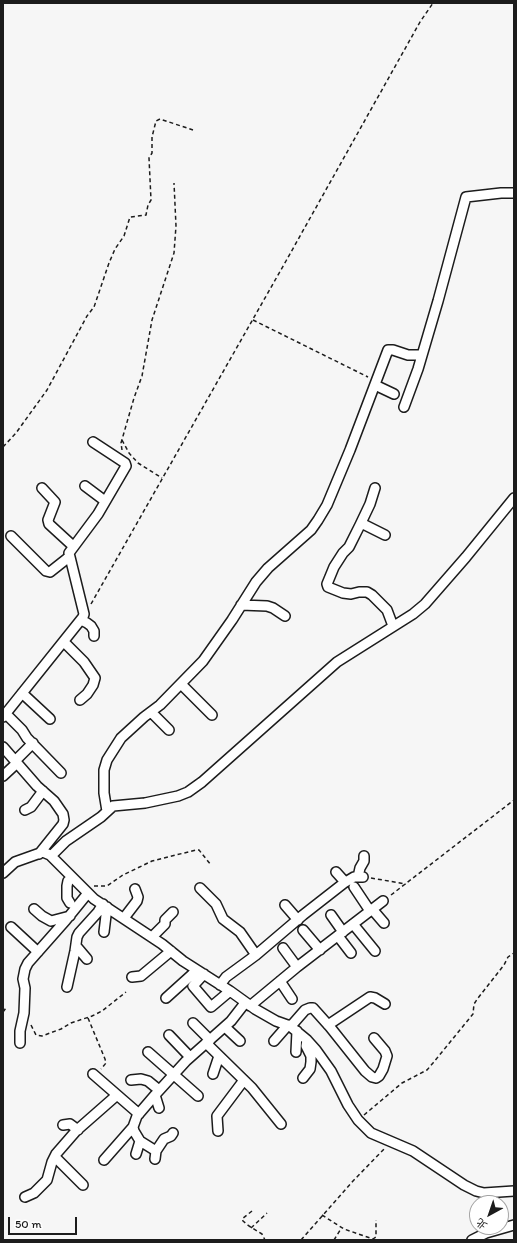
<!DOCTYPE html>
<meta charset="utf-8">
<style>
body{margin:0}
#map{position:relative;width:517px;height:1243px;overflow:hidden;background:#f6f6f6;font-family:Itim,"LXGW WenKai TC",sans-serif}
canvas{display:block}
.frame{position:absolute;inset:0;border:4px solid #1c1c1c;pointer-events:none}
.north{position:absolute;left:469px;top:1195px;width:40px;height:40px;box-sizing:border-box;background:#fff;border:1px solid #a4a4a4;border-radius:50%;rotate:220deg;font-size:11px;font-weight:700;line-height:16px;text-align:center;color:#1c1c1c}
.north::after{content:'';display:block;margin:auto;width:14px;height:18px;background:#1c1c1c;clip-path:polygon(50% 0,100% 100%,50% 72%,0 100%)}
.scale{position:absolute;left:8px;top:1217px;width:69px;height:18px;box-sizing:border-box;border:2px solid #1c1c1c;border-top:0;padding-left:5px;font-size:12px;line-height:14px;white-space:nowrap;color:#1c1c1c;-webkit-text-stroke:3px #fff;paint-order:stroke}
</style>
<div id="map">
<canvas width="517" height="1243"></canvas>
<div class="frame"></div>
<div class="north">北</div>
<div class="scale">50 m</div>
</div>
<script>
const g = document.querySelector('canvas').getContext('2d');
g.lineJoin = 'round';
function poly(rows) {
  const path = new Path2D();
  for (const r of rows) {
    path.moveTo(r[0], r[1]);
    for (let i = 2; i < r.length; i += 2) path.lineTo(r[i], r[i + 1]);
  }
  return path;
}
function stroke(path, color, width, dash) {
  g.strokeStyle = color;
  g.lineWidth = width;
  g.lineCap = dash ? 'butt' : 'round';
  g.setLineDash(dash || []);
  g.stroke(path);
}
const minor = poly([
 [375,385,394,394],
 [404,407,418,369,438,301,466,197,501,193,514,193],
 [85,486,105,501],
 [42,488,55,502,48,520,49,524,73,546],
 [375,488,370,504,360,525,349,547,343,553,334,567,327,584,328,587,343,593,351,594,359,592,367,592,372,595,387,610,393,626],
 [361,523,385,535],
 [11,536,46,571,50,572,69,557],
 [241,605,267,606,273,608,285,616],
 [81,620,87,623,91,626,94,631,94,636],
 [64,642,84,662,95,678,93,685,87,694,80,700],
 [181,684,212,715],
 [22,693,50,719],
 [151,712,169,730],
 [6,714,22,730,27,738,61,773],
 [3,717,83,617,84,614,69,553,98,514,126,466,125,463,93,442],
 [3,747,37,786,54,801,63,814,64,820,63,824,39,854],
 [15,761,33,743],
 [3,776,17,763],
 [25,810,31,807,43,791],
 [107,811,104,793,104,770,107,760,121,738,144,717,160,705,203,661,232,620,256,582,268,568,311,530,318,520,327,505,350,450,388,350,393,350,408,355,422,355],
 [51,856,66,841,101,817,113,806,145,803,178,796,188,792,202,782,337,662,413,614,425,604,466,557,514,498],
 [336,872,345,882],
 [3,873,15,862,43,852,50,855,94,899,162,944,183,961,230,991,255,1009,276,1021,290,1026,307,1040,316,1050,331,1071,348,1105,358,1120,371,1133,413,1151,464,1185,476,1191,484,1193,514,1191],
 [358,877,360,868,364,861,364,856],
 [354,887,370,911],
 [200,888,216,904,223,919,240,932,256,955],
 [70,903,67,898,67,886,68,881,72,877],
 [285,905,298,920],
 [34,909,42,916,51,921,70,916],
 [372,909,384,923],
 [331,915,343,932],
 [124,918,137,901,138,897,135,889],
 [353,924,375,951],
 [11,927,38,952],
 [303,930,320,950],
 [104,932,107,907],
 [338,936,351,953],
 [152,937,165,924,165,920,173,912],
 [76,946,87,959],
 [283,948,297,967],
 [204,974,193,986,211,1007,230,991],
 [132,977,141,976,171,951],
 [280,981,292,999],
 [220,985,226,977,256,955,303,915,344,883,354,877,363,877],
 [67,987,75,951,77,937,79,933,98,912,103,904],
 [166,998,197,970],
 [250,1006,297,967,383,901],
 [193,1023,210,1040],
 [328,1025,370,997,375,998,385,1004],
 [291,1026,305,1010,310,1008,313,1008,330,1027,365,1071,372,1077,376,1078,379,1076,383,1069,387,1056,385,1051,374,1038],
 [225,1027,240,1041],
 [169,1035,190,1057],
 [274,1041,288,1025],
 [20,1043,20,1031,24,1013,25,988,23,979,25,969,28,963,66,920,88,893],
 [206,1043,252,1088,281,1124],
 [148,1052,198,1096],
 [296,1052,297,1031],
 [93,1074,139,1114],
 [213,1074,219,1056],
 [303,1078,310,1069,311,1062,311,1056,306,1046,307,1040],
 [131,1080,141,1079,148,1081,159,1090],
 [155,1095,159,1108],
 [63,1125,70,1124,78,1130],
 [218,1131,217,1116,244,1080],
 [156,1151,164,1139,171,1136,173,1133],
 [136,1154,140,1141],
 [55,1157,83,1185],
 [155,1159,156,1151,140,1141,134,1131,133,1127,137,1116,155,1095,186,1061,231,1021,245,1003],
 [104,1160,133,1127],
 [25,1197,34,1193,47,1180,52,1162,56,1154,76,1131,117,1095],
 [472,1240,486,1233,514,1225]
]);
stroke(minor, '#1c1c1c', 12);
stroke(poly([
 [253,320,368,377],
 [122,440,129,453,138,463,162,478],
 [3,447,16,433,47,390,87,316,94,307,109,263,115,249,124,236,130,217,146,215,148,205,151,200,149,158,152,153,152,137,156,121,160,119,193,130],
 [122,450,121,443,134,398,142,376,152,320,174,253,176,226,174,183],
 [91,604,286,261,420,22,433,3],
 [371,878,406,884],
 [94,886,107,886,123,875,152,861,196,850,199,850,211,865],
 [391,895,514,800],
 [3,1012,6,1008],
 [88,1018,105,1059,106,1063,101,1069],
 [31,1025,36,1035,42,1036,61,1029,71,1023,92,1016,102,1011,126,992],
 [364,1115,402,1083,427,1070,433,1063,473,1014,474,1004,478,998,504,965,508,957,514,953],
 [252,1211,242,1219,243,1221,249,1226,262,1234,265,1240],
 [322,1215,344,1229,373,1239,376,1237,376,1220],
 [251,1228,267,1213],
 [301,1240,353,1181,385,1148],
 [334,1240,342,1227]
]), '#1c1c1c', 1.5, [4, 3]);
stroke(minor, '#fff', 9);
</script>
